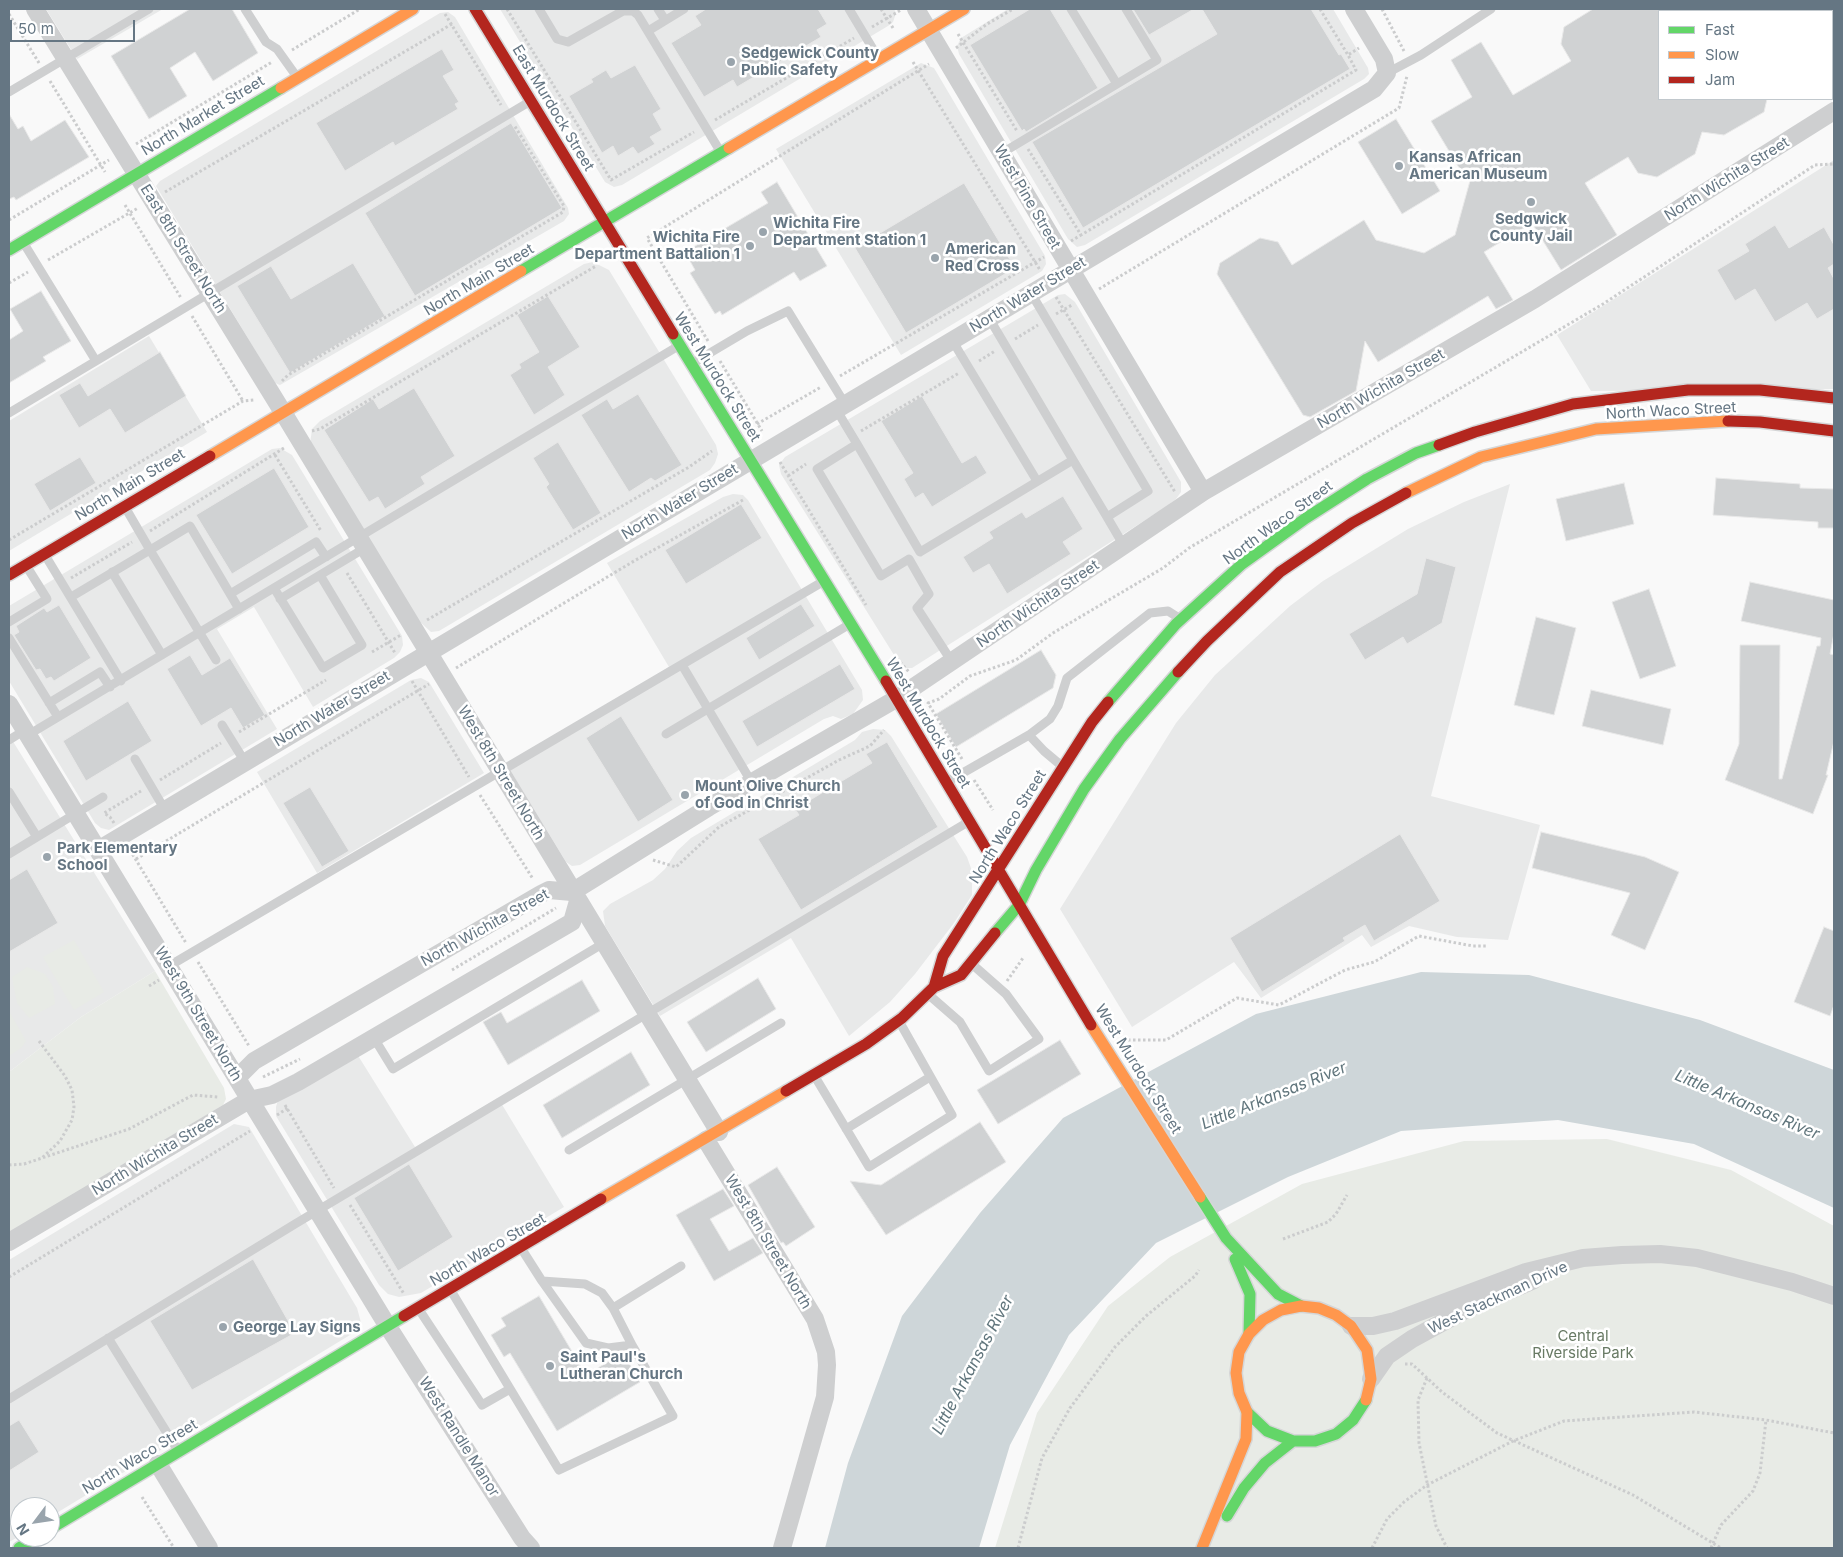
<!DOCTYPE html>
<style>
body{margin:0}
#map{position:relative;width:1843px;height:1557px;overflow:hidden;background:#f9f9f9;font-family:Inter,sans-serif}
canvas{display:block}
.frame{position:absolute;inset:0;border:10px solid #657683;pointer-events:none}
.legend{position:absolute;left:1658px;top:10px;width:175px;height:90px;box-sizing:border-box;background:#fff;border:1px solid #c1c8cd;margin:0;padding:6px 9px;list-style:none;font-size:15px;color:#657683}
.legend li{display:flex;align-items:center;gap:10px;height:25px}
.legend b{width:25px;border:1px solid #c1c8cd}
.north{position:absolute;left:10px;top:1497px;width:50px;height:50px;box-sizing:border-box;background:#fff;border:1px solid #c1c8cd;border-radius:50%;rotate:239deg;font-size:14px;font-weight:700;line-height:20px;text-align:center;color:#657683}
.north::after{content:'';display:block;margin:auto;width:18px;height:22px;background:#99a4ac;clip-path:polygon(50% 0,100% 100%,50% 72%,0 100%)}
.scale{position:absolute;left:10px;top:20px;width:125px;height:22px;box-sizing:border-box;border:2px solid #657683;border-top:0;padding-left:6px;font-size:15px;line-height:18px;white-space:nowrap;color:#657683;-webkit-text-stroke:4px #fff;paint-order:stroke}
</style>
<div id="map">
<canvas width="1843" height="1557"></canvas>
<div class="frame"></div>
<ul class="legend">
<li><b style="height:6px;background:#63d668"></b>Fast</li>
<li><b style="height:6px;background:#ff974d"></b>Slow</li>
<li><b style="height:6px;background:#b3261e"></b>Jam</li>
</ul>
<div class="north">N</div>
<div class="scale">50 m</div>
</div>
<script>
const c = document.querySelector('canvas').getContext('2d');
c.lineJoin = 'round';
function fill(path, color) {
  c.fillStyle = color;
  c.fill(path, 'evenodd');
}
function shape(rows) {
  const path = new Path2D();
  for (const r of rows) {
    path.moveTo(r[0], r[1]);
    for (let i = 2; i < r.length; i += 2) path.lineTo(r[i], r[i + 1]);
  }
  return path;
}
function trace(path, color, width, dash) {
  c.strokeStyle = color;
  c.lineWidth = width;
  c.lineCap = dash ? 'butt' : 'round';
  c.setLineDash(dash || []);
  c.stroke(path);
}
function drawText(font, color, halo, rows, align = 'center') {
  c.font = font + ' Inter,sans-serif';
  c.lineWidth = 5;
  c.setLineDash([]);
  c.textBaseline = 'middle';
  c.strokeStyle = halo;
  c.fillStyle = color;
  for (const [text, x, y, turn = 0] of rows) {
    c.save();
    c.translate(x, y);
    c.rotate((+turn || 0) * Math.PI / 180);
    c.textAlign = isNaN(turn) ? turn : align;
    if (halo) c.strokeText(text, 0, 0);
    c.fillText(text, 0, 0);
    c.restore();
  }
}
fill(shape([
 [46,9,163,9,77,59],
 [500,9,894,9,896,13,893,22,888,26,622,185,614,187,605,182],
 [1008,9,1333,9,1368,68,1369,74,1364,79,1085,245,1077,247,1068,239,959,54,957,46,961,38],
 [448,12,455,17,568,208,569,214,564,221,280,385,275,383,156,186,160,181,440,13],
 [921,63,934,68,1045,256,1046,264,1042,271,901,355,776,149],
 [1834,160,1834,389,1591,391,1557,335],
 [593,262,609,270,716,445,718,454,715,463,710,470,439,631,431,632,418,620,310,444,312,429,320,421,584,264],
 [1065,294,1075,302,1181,482,1181,492,1176,499,1166,507,912,668,905,668,899,663,781,474,779,465,785,457,1058,295],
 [149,336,207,432,9,551,9,421],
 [280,448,292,455,402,636,403,645,400,652,394,658,313,707,254,607,217,629,277,729,109,830,101,828,95,823,9,681,9,606,272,449],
 [1510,484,1431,796,1540,825,1508,940,1457,937,1409,926,1371,947,1362,935,1261,998,1234,962,1132,1027,1060,909,1176,723,1215,675,1290,606,1323,581,1408,529,1464,502],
 [733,494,743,495,748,500,862,690,863,700,853,714,841,719,833,716,824,719,580,865,572,866,566,862,507,765,669,667,607,563,723,497],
 [421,678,429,682,484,773,317,873,257,772,411,680],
 [873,729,885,730,891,736,967,857,972,871,972,895,954,923,915,974,890,1002,849,1036,791,938,660,1016,605,926,603,911,610,904,653,880,665,869,677,851,691,838,855,740,862,732],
 [9,735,155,971,81,1017,9,1072],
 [357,1054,415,1147,498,1098,564,1207,421,1293,399,1297,388,1294,379,1285,276,1116,276,1107,278,1100],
 [234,1124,249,1127,357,1308,362,1326,355,1332,50,1517,50,1507,20,1507,20,1536,9,1542,9,1260]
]), '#e8e9e9');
fill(shape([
 [74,940,104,992,74,1010,43,957],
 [27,967,45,974,53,987,55,1004,29,1018,17,1003,12,977],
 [155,971,224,1088,226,1099,223,1105,9,1233,9,1072,81,1017],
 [9,1011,26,1041,22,1047,9,1056],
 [1607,1139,1731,1170,1834,1226,1834,1548,995,1548,1037,1413,1108,1306,1170,1257,1302,1184,1464,1141]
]), '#e8ebe6');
fill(shape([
 [1421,972,1529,975,1700,1020,1834,1070,1834,1208,1694,1144,1558,1120,1401,1131,1288,1177,1156,1243,1069,1335,1010,1445,979,1548,825,1548,848,1463,902,1316,980,1213,1063,1118,1256,1014]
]), '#ced6d9');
const building = shape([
 [190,9,232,9,258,53,213,81,195,52,170,68,187,96,149,119,111,56,190,9],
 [706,9,818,9,827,24,817,30,821,37,737,87,733,80,704,97,671,43,701,25,695,16,706,9],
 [1030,9,1050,9,1098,88,1026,132,1024,129,1022,131,970,45,1030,9],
 [1133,9,1194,9,1149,35,1133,9],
 [1202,9,1311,9,1339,55,1341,54,1350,69,1083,228,1032,142,1217,34,1202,9],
 [1593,9,1659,9,1659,99,1767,99,1764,112,1724,135,1702,132,1695,154,1657,177,1638,173,1628,157,1585,183,1617,235,1561,270,1532,223,1484,252,1513,300,1496,309,1488,296,1378,362,1365,341,1356,391,1310,417,1303,415,1217,274,1220,263,1260,238,1278,242,1292,265,1364,220,1376,240,1424,253,1455,235,1473,170,1464,176,1431,121,1472,97,1451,60,1481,42,1513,95,1571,61,1561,44,1564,27,1593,9],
 [442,49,454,70,443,76,459,102,455,104,458,109,395,146,393,142,345,171,316,123,442,49],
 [635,65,661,109,653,114,662,130,650,137,655,144,638,154,633,147,618,156,613,146,602,153,569,96,593,82,591,79,606,70,611,78,635,65],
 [9,114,18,129,23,126,31,141,65,120,89,157,16,200,14,197,9,199,9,114],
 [1396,119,1440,191,1402,214,1358,142,1396,119],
 [511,123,562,208,415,296,365,213,511,123],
 [777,182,827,266,800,281,794,272,722,315,720,311,715,314,690,273,695,270,685,252,768,203,761,192,777,182],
 [964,183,1015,268,906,333,855,248,964,183],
 [1775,225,1789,248,1824,227,1834,245,1834,264,1828,268,1834,279,1834,309,1817,319,1807,303,1775,322,1755,289,1735,301,1717,270,1749,251,1745,244,1775,225],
 [353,263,385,316,290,373,237,286,271,266,291,299,353,263],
 [41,291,71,341,43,357,46,361,9,383,9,340,23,331,10,309,41,291],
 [548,296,580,347,548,367,565,395,534,415,510,375,521,368,519,364,539,352,517,315,548,296],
 [160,352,186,396,125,433,110,409,79,428,59,395,80,383,88,396,160,352],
 [414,388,455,456,421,477,425,484,385,509,378,497,369,502,324,430,373,399,379,409,414,388],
 [638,394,682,465,655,481,651,478,629,492,581,415,607,399,613,409,638,394],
 [922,396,962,463,976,455,987,473,932,507,923,493,915,498,904,479,913,473,881,421,922,396],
 [558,442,601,513,573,530,546,487,549,484,533,458,558,442],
 [80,457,96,483,50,511,34,484,80,457],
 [274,468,309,527,232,574,196,515,274,468],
 [1716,478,1800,484,1800,488,1834,489,1834,528,1818,528,1818,522,1713,515,1716,478],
 [1624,483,1634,524,1566,541,1556,499,1624,483],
 [1063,496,1083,529,1063,542,1071,554,1007,594,989,564,973,573,963,557,993,538,989,532,1022,512,1026,518,1063,496],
 [741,504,762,538,686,584,665,550,741,504],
 [1426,558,1456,567,1442,623,1407,644,1403,637,1365,660,1349,634,1417,594,1426,558],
 [1750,582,1834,600,1834,633,1830,654,1834,655,1834,741,1826,775,1828,775,1813,814,1725,780,1739,744,1740,645,1780,645,1779,779,1782,779,1817,646,1820,646,1821,638,1741,621,1750,582],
 [1649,589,1676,666,1640,679,1612,602,1649,589],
 [801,604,815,626,759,660,746,638,801,604],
 [59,605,91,658,54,681,51,677,46,679,40,669,36,670,14,635,19,632,16,626,44,608,47,612,59,605],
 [1536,617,1576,628,1554,715,1514,705,1536,617],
 [1041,650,1056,675,1053,688,956,747,936,714,1041,650],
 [190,655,202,675,230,658,265,715,243,728,231,708,201,726,167,669,190,655],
 [840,664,855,689,757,747,742,721,840,664],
 [1591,690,1671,709,1663,745,1582,726,1591,690],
 [128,701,152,741,86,781,63,741,128,701],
 [621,716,673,800,638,822,586,738,621,716],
 [887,742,938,827,801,910,758,839,799,815,795,809,872,763,866,754,887,742],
 [310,787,349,851,322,867,283,803,310,787],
 [1541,832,1645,857,1679,872,1645,950,1611,935,1630,893,1532,868,1541,832],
 [1400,834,1440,901,1374,941,1365,925,1343,938,1345,941,1262,992,1230,938,1400,834],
 [27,869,58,923,9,952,9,880,27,869],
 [1824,927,1834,931,1834,1005,1830,1016,1794,1002,1824,927],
 [758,978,776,1009,706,1052,687,1022,758,978],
 [582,980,600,1011,508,1065,483,1022,501,1012,507,1023,582,980],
 [1060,1040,1081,1074,998,1124,977,1090,1060,1040],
 [631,1052,650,1085,562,1138,543,1105,631,1052],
 [980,1122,1006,1162,886,1235,850,1181,881,1185,980,1122],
 [409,1164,453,1237,398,1271,354,1198,409,1164],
 [777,1167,815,1227,786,1246,783,1242,781,1243,748,1185,777,1167],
 [723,1189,734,1206,710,1219,729,1251,753,1238,763,1253,714,1281,676,1215,723,1189],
 [253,1259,295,1333,192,1390,150,1321,253,1259],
 [539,1296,586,1375,623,1353,640,1382,557,1431,510,1353,504,1357,491,1335,506,1326,501,1318,539,1296],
 [19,1420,39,1452,9,1471,9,1426,19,1420]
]);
fill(building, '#d0d2d3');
trace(building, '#e8e8e8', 1);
const fast = shape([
 [9,250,281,88],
 [521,271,729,148],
 [673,334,886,681],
 [1108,702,1176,624,1242,564,1306,518,1367,479,1416,453,1439,445],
 [995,933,1019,905,1036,870,1084,789,1120,739,1178,672],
 [1200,1197,1226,1238,1278,1294,1301,1306],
 [1235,1259,1250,1294,1249,1334],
 [1247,1412,1267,1431,1293,1441,1315,1441,1336,1434,1353,1420,1366,1400],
 [1227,1516,1244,1488,1265,1463,1293,1441],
 [50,1529,404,1316],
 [19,1548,37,1537]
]);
const slow = shape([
 [1832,80,1834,84],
 [281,88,413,9],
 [729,148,964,9],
 [210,456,521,271],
 [1406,493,1481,457,1596,429,1728,421],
 [1091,1025,1200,1197],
 [601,1199,786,1091],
 [1202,1548,1246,1439,1247,1412,1239,1393,1236,1373,1239,1352,1249,1334,1263,1320,1281,1310,1301,1306,1319,1308,1336,1315,1351,1326,1367,1350,1371,1379,1366,1400]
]);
const jam = shape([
 [475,9,673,334],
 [1789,9,1790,11],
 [1728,421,1760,422,1834,431],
 [1439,445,1475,432,1573,404,1688,390,1760,390,1834,398],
 [9,575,210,456],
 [1178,672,1207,641,1280,572,1352,523,1406,493],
 [886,681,1091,1025],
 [934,987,943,956,1092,722,1108,702],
 [786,1091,866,1044,902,1018,934,987,961,975,995,933],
 [404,1316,601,1199]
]);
trace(fast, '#d5d6d7', 14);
trace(slow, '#d5d6d7', 14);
trace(jam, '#d5d6d7', 14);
trace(shape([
 [507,9,611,180,694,132],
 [881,9,893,28],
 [1320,9,1348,55,1359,48],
 [1382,9,1404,51],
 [9,14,39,63],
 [445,14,501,105],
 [872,27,901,10],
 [958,34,1017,131],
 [956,48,987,24,1013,9],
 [292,50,360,9],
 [913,62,1040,270],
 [50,81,105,172],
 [715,120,854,38],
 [136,144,272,62],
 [1028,149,1081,235,1356,70,1348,55],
 [165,192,452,24],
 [125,205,181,298],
 [9,220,109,160],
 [1071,241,1081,235],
 [48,260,138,208],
 [9,283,28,272],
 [1099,289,1399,108,1407,76],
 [1056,297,1175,492],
 [1056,314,1072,305],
 [192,316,243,401],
 [1015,339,1038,325],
 [708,341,647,238,929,64],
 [720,361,762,431],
 [979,361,995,351],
 [840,376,1044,257],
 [282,381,288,375,563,212,564,206,514,125],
 [757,424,821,387],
 [312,431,320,429,596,266],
 [861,431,959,373],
 [275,455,321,531],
 [780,462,866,605],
 [788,476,806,464],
 [150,531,284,448],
 [9,540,243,401,254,400],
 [347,573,395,653],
 [71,578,132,542],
 [427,620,689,467,712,451],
 [372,652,401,635],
 [900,662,909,672],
 [456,668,634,561,743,500],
 [412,681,469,777],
 [239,732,326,680],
 [962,759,928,703,939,699,970,676,1016,660,1053,633,1163,568,1189,548,1603,304,1815,165,1834,164],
 [160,780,221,743],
 [974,780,993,810],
 [480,795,533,879],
 [114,823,110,817,104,813,141,791],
 [130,850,186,943],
 [136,859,429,684],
 [653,860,676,867,719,827,839,760,870,746,884,730],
 [198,962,249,1046],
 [452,970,556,908],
 [1007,981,1023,958],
 [149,986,159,980],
 [1128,1040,1166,1040,1237,998,1279,1005,1345,970,1374,962,1419,936,1473,946,1488,946],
 [39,1041,65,1076,72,1090,74,1107,72,1120,60,1141,42,1158],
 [263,1077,300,1059],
 [285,1105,334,1188],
 [277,1115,288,1108],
 [9,1165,24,1164,129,1129,193,1095,218,1097],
 [350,1205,404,1294],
 [1283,1239,1328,1222,1336,1214,1347,1195],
 [9,1277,250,1131],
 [1405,1364,1412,1364,1442,1392,1497,1433,1633,1495,1721,1548],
 [1427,1378,1418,1400,1419,1443,1436,1526,1447,1548],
 [142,1497,174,1548],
 [1018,1548,1042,1458,1070,1408,1115,1347,1146,1316,1195,1276,1199,1270],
 [1372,1548,1387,1519,1404,1502,1427,1485,1513,1441,1564,1421,1694,1412,1766,1420,1834,1433],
 [1711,1548,1721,1525,1753,1491,1760,1473,1766,1420]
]), '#cbcccd', 3, [2.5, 2.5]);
trace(shape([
 [245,9,266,42,277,49,297,77],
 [539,9,557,39,568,42,623,11,633,11,638,15,720,151],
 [658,9,665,20],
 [849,9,879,59],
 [1071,9,1117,84],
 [648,31,684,9],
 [1387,73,1421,55,1491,9],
 [9,92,149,9],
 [1002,153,1157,60,1126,9],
 [23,242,96,361],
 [989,318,1073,460],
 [952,340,1037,481],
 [693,363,747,331,788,311,845,404],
 [836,409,857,444],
 [9,413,529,102],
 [125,507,150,550,190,526,239,609],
 [1107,517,1124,546],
 [45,555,121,681],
 [112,572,162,655],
 [274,588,323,668,362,645,320,575,365,548],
 [230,594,316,542,326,557],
 [71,597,150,550,216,660],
 [280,599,320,575],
 [9,622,47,599,27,567],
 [9,638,58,717],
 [952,662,917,608,929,594,909,559,881,576,817,469,857,444,920,552,1073,460,1107,517,1148,491,1031,293],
 [682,665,752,783],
 [49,703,100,672,110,687],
 [222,725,245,762],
 [666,734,850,624],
 [28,735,680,345],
 [9,740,25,730],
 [135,759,165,810],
 [1063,767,1044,751,1029,735,1050,719,1058,706,1067,678,1150,613,1168,611,1179,618],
 [947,782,1029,735],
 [9,792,37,837],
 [9,854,103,797],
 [169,966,824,581],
 [929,995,960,1022,989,1071,1039,1039,1006,994,973,965],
 [374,1038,393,1069,604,943],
 [814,1075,869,1167,952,1115,899,1021],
 [846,1129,930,1077],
 [569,1150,781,1023],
 [521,1248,542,1281,586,1343,608,1348,632,1345,613,1308,602,1293,585,1284,542,1281],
 [450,1289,559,1470,673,1416,632,1345],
 [418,1308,482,1405,510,1389],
 [613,1308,681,1266],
 [108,1338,177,1449],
 [9,1399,295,1224,968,822]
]), '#cecfd0', 9);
trace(shape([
 [35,9,284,414,719,1132],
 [916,9,1203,492],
 [9,704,387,1325,522,1538,531,1548],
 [98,850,1374,89,1387,73,1384,59,1354,9],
 [237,1078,254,1061,541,894,549,890,572,892,709,807,896,699,1203,492,1535,299,1834,111],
 [706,1140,815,1319,826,1352,827,1365,825,1397,782,1548],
 [9,1242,249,1100,272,1095,298,1082,572,922,578,901],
 [1351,1326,1373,1326,1395,1321,1526,1272,1583,1258,1622,1255,1660,1254,1697,1258,1792,1282,1834,1296],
 [1371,1379,1387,1356,1412,1339,1465,1310,1534,1280],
 [158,1464,209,1548]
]), '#cecfd0', 18);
trace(fast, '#63d668', 11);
trace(slow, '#ff974d', 11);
trace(jam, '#b3261e', 11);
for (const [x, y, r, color] of [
 [731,62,5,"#99a4ac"],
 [1399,166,5,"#99a4ac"],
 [1531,202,5,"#99a4ac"],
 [763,232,5,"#99a4ac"],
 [750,246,5,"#99a4ac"],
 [935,258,5,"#99a4ac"],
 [685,795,5,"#99a4ac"],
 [47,857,5,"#99a4ac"],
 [223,1327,5,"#99a4ac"],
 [550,1366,5,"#99a4ac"]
]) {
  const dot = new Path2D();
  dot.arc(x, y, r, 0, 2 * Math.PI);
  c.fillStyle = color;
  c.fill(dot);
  trace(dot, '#fff', 2);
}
drawText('bold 15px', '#657683', '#fff', [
 ["Sedgewick County",741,53],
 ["Public Safety",741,70],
 ["Kansas African",1409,157],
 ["American Museum",1409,174],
 ["Sedgwick",1531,219,"center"],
 ["County Jail",1531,236,"center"],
 ["Wichita Fire",773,223],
 ["Department Station 1",773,240],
 ["Wichita Fire",740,237,"right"],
 ["Department Battalion 1",740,254,"right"],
 ["American",945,249],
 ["Red Cross",945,266],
 ["Mount Olive Church",695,786],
 ["of God in Christ",695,803],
 ["Park Elementary",57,848],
 ["School",57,865],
 ["George Lay Signs",233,1327],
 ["Saint Paul's",560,1357],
 ["Lutheran Church",560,1374]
], 'left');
drawText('15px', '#657683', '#fff', [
 ["East Murdock Street",553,108,59],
 ["North Market Street",203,116,-31],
 ["North Wichita Street",1727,179,-32],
 ["West Pine Street",1027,197,60],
 ["East 8th Street North",183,249,58],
 ["North Main Street",479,280,-31],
 ["North Water Street",1028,295,-31],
 ["West Murdock Street",717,377,58],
 ["North Wichita Street",1381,389,-30],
 ["North Waco Street",1671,411,-3],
 ["North Main Street",130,485,-31],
 ["North Water Street",680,502,-31],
 ["North Waco Street",1278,523,-36],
 ["North Wichita Street",1038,604,-34],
 ["North Water Street",332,709,-31],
 ["West Murdock Street",928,723,59],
 ["West 8th Street North",501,773,59],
 ["North Waco Street",1008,827,-58],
 ["North Wichita Street",485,928,-29],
 ["West 9th Street North",198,1014,59],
 ["West Murdock Street",1138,1069,58],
 ["North Wichita Street",155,1155,-31],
 ["West 8th Street North",768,1242,59],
 ["North Waco Street",488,1250,-30],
 ["West Stackman Drive",1498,1298,-25],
 ["West Randle Manor",459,1437,58],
 ["North Waco Street",140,1457,-31]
]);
drawText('15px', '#687a64', '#fff', [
 ["Central",1583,1336],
 ["Riverside Park",1583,1353]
]);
drawText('italic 16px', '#60757c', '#fff', [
 ["Little Arkansas River",1274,1096,-22],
 ["Little Arkansas River",1747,1105,23],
 ["Little Arkansas River",973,1365,-62]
]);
</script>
